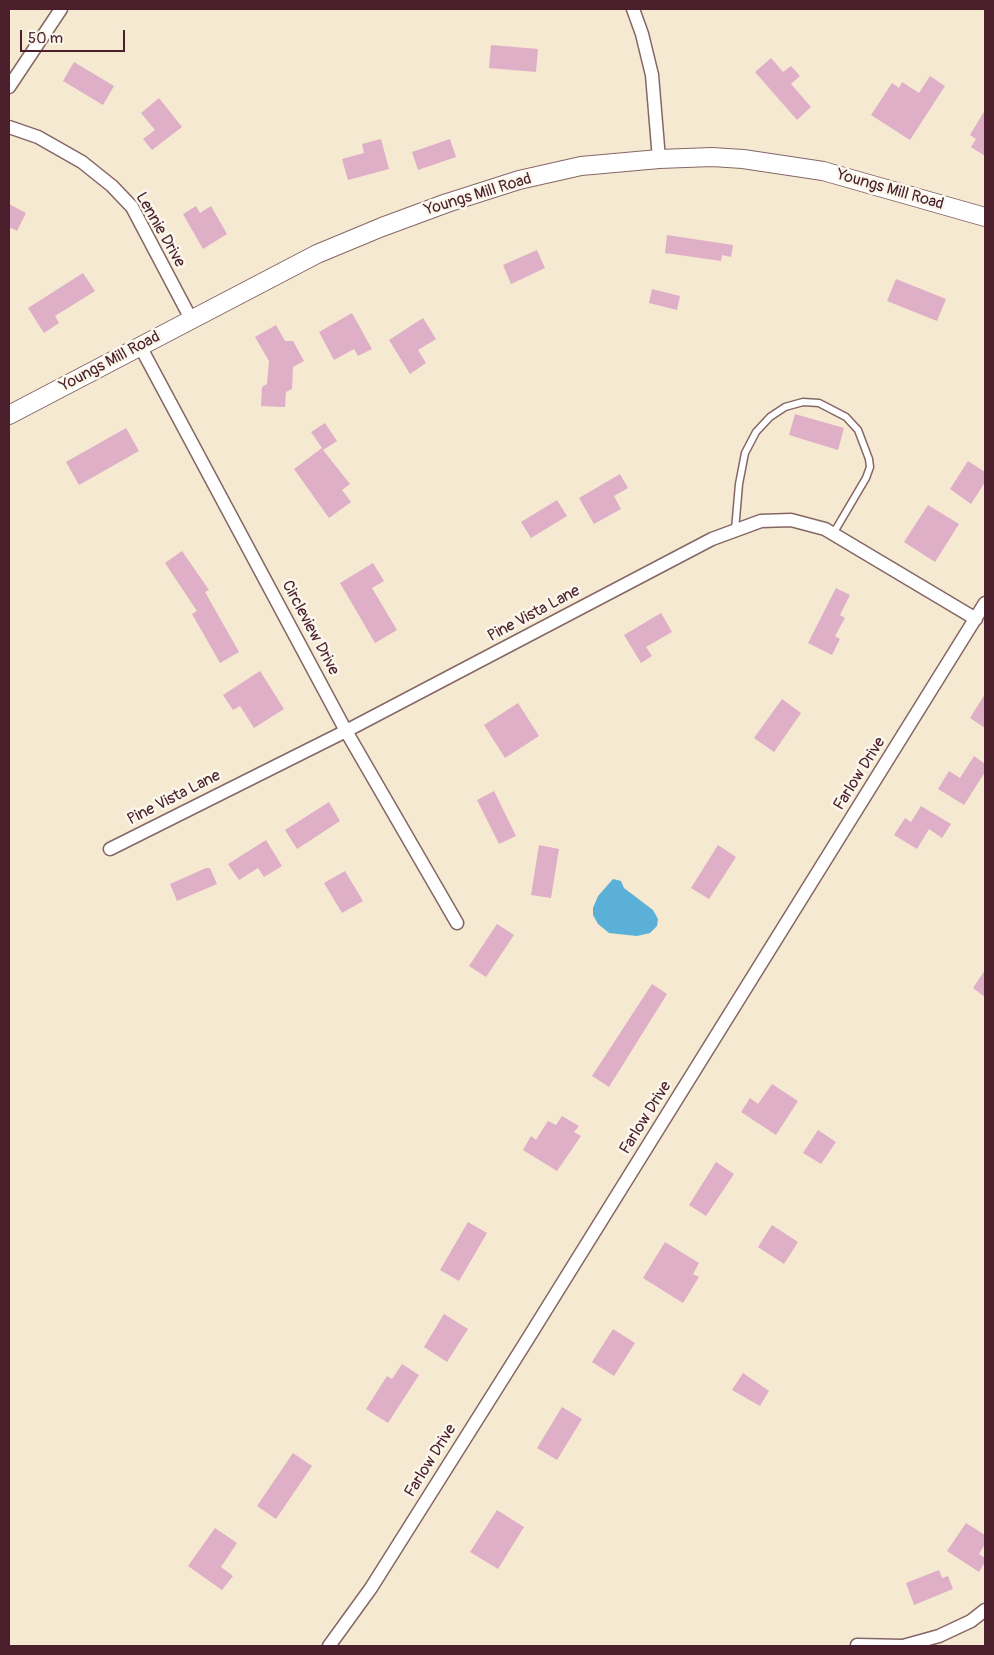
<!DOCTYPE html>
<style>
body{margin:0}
#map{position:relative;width:994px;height:1655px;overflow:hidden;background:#f5e9d2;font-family:Pangolin,sans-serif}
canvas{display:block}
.frame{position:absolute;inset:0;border:10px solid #4a1f2b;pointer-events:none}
.scale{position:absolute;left:20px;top:30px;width:105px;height:22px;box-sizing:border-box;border:2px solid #4a1f2b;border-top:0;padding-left:6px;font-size:15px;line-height:18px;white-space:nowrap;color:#4a1f2b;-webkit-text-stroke:4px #fbf7ec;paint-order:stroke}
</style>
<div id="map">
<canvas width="994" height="1655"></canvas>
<div class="frame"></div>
<div class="scale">50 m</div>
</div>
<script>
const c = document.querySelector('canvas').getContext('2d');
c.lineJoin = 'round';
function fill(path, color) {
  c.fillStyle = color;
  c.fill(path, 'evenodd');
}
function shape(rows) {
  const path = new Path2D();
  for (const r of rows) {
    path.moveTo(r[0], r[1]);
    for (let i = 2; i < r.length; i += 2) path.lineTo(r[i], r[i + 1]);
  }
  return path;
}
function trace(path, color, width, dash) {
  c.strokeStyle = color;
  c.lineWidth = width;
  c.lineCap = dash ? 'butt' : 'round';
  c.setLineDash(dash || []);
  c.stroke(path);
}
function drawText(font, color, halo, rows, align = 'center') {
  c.font = font + ' Pangolin,sans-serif';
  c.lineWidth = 5;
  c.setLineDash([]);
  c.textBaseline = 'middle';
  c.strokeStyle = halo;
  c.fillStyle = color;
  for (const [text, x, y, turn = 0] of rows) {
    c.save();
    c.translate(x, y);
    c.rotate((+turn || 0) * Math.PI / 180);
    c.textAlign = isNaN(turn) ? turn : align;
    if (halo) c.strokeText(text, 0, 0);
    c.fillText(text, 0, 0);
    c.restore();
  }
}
fill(shape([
 [613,879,621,881,624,888,653,910,658,919,657,926,650,933,637,936,609,933,598,924,593,915,593,908,598,896]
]), '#5ab0d6');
fill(shape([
 [491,45,538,49,536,72,489,68],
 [771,58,783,72,791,66,800,76,791,84,811,107,797,120,755,72],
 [74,62,114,86,103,105,63,81],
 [930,76,945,86,910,140,871,115,892,83,899,88,902,82,919,93],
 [159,98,182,127,152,150,143,139,155,130,141,113],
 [985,110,985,156,971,147,976,139,970,135],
 [381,139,389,169,348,180,342,159,364,153,362,144],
 [450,139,456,157,418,170,412,152],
 [9,204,26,213,17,231,9,227],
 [196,206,200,213,211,206,227,234,203,249,183,214],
 [667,235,733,245,731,257,722,255,721,261,665,253],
 [537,250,545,268,511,284,503,265],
 [83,273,95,291,55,316,59,323,44,333,28,308],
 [896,279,946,299,937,321,887,301],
 [652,289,680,296,677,310,649,303],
 [352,313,372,349,358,356,354,349,334,360,319,332],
 [423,318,436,339,418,350,426,363,410,374,389,340],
 [276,325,285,341,293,341,304,361,293,367,292,389,286,392,285,407,261,406,262,387,267,384,269,361,255,337],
 [795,414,844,428,838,450,789,435],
 [325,423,337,441,323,450,350,484,342,490,351,502,329,518,294,469,322,448,311,432],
 [126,428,139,451,79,485,66,462],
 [968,461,985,472,985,482,971,504,950,489],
 [620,474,628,488,614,496,621,509,594,524,579,498],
 [557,500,567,516,531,538,521,522],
 [928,505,959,524,935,562,904,542],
 [182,551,209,590,205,592,239,652,220,663,192,614,197,611,165,563],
 [373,563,384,581,372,588,397,630,375,643,340,583],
 [836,588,850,595,840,615,845,618,835,636,840,639,832,655,808,643],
 [661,613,672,632,646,647,652,656,641,663,624,635],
 [260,671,284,709,254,728,240,706,233,710,223,695],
 [985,694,985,728,970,718],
 [782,699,801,713,774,752,754,738],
 [518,703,539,736,505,758,484,725],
 [974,756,985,764,985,772,964,805,938,789,949,771,960,778],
 [494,791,516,836,499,844,477,800],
 [329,802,340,821,297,849,285,830],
 [921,806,951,824,942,838,929,829,917,849,894,835,905,818,911,822],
 [266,840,282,866,264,877,258,868,239,880,228,864],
 [539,845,559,849,551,898,531,895],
 [718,845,736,857,709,899,691,888],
 [206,868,210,868,217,884,177,901,170,884],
 [345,871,363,901,342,913,324,883],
 [497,924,514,935,486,977,469,966],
 [985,970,985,997,973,988],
 [652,984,667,994,609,1087,592,1076],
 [772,1084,798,1101,776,1135,741,1112,750,1098,758,1104],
 [562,1116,579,1126,574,1132,581,1136,557,1171,523,1150,531,1136,536,1140,548,1121,556,1125],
 [818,1130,836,1142,821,1164,803,1153],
 [716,1162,734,1174,706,1216,689,1205],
 [468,1222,487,1233,459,1281,440,1270],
 [772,1225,798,1242,784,1264,758,1247],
 [665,1242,699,1263,693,1274,699,1277,683,1303,643,1278],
 [444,1314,468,1329,447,1362,424,1347],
 [613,1329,635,1343,614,1376,592,1362],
 [402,1364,419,1375,388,1423,366,1409,387,1376,392,1379],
 [743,1373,769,1391,760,1406,732,1390],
 [562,1407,582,1419,557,1460,537,1448],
 [293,1453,312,1466,276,1519,257,1506],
 [497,1510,524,1527,498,1569,470,1552],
 [966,1523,985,1535,985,1544,979,1554,985,1558,985,1562,979,1572,947,1551],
 [215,1528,237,1543,221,1567,233,1576,222,1590,188,1566],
 [939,1570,942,1578,948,1576,953,1589,914,1605,906,1583]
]), '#deafc6');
const lane = shape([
 [735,530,739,484,745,453,756,432,770,417,785,407,803,402,819,403,846,417,858,430,869,459,870,467,866,478,833,534]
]);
const street = shape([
 [633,9,642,34,652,75,659,159],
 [9,87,61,9],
 [9,127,38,137,82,162,112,186,132,207,191,319],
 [140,346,346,731,457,923],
 [110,849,346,731,712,539,761,521,791,520,825,529,976,619],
 [857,1645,903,1646,939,1636,971,1621,985,1610],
 [329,1646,371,1588,524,1345,985,603]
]);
const secondary = shape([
 [9,415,317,254,382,227,447,203,519,180,581,166,659,159,712,157,743,159,823,171,985,217]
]);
trace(lane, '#866665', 9);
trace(street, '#866665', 15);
trace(secondary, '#866665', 20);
trace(lane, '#fff', 6);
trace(street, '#fff', 12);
trace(secondary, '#fff', 18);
drawText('16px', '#4a1f2b', '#fbf7ec', [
 ["Youngs Mill Road",890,190,16],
 ["Youngs Mill Road",478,195,-17],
 ["Lennie Drive",160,230,60],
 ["Youngs Mill Road",110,362,-28],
 ["Pine Vista Lane",534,614,-28],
 ["Circleview Drive",310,628,62],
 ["Farlow Drive",860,774,-58],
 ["Pine Vista Lane",174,798,-27],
 ["Farlow Drive",646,1118,-58],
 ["Farlow Drive",431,1461,-58]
]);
</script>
